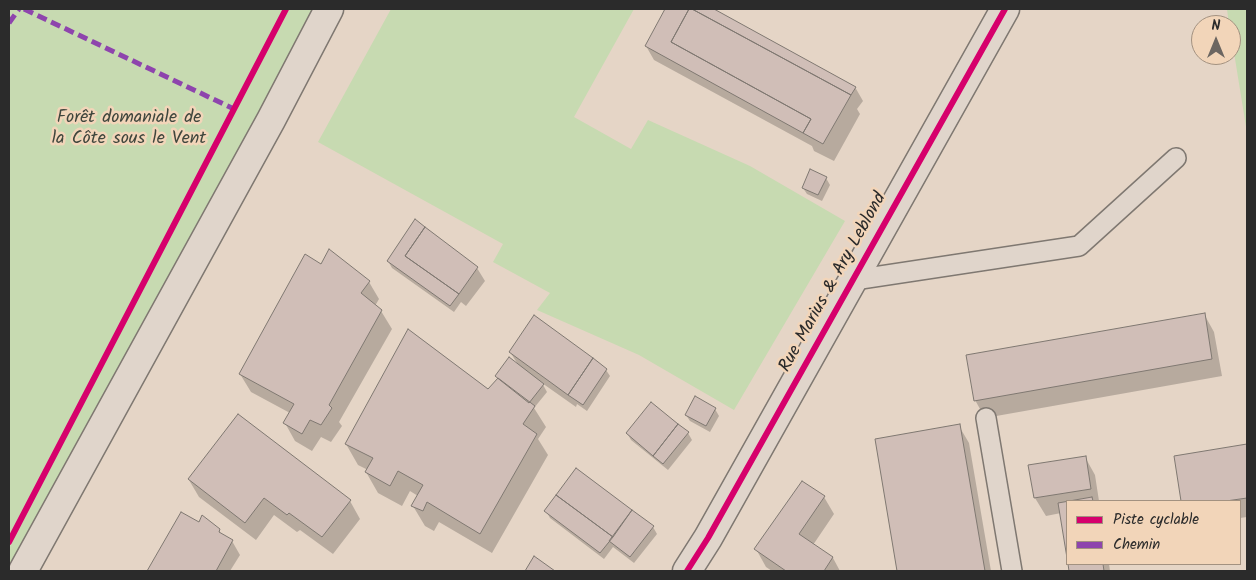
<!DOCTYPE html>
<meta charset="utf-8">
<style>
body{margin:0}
#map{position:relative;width:1256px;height:580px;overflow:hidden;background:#e5d5c6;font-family:Kalam,sans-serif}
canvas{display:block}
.frame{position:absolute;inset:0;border:10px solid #2b2b2b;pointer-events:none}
.legend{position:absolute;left:1066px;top:500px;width:175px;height:65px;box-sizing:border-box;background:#f2d5b9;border:1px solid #a29180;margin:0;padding:6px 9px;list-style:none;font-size:15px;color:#2b2b2b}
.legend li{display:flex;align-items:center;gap:10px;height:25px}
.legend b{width:25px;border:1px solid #a29180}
.north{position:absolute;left:1191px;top:15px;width:50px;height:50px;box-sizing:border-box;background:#f2d5b9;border:1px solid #a29180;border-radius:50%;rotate:0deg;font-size:14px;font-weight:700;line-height:20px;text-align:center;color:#2b2b2b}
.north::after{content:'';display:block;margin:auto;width:18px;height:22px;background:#6c6661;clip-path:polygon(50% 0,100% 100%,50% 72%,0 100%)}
</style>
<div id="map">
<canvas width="1256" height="580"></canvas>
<div class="frame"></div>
<ul class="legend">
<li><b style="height:6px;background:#d6006c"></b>Piste cyclable</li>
<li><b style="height:6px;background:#8e44ad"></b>Chemin</li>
</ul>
<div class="north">N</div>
</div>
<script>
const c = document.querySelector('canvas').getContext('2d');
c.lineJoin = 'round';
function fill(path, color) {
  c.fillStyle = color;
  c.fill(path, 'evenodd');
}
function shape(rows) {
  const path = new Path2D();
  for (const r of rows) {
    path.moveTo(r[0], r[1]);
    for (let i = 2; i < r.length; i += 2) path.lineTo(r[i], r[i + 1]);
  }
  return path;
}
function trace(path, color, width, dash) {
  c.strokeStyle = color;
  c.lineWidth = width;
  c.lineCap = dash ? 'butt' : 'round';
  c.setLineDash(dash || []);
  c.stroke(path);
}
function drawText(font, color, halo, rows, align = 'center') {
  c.font = font + ' Kalam,sans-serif';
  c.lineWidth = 5;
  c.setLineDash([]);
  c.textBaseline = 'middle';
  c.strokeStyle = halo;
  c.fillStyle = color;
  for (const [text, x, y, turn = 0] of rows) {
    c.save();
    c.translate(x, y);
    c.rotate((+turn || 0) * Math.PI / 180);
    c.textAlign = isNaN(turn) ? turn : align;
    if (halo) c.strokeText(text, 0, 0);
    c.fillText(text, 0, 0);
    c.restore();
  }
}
fill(shape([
 [9,9,329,9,23,571,9,571],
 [391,9,634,9,574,117,631,149,648,120,750,166,845,221,734,410,639,355,537,310,550,293,493,262,503,244,318,142],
 [1227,9,1247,9,1247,133,1231,34,1231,25,1229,25]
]), '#c7dab1');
fill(shape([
 [667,9,711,9,855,87,863,101,857,109,860,114,834,161,814,151,812,146,654,60,646,46],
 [826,178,830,185,822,201,807,194,803,188],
 [388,261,477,268,485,281,466,306,461,302,454,312,392,268],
 [322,266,369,282,379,299,375,306,381,311,392,329,339,422,342,426,331,442,321,437,312,451,295,441,285,423,290,413,251,392,240,374],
 [1204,314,1214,332,1222,376,985,418,975,400],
 [510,352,606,370,610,376,587,411,577,404,576,407,542,383,547,392,534,408,546,427,538,439,548,455,492,553,439,522,434,531,425,526,413,506,418,496,410,491,402,506,378,493,366,472,368,470,358,465,346,444,488,391,498,380,496,376,519,366],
 [715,409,719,416,710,432,690,421,686,415],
 [959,426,969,443,991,571,899,571,876,440],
 [627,433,688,433,692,440,668,470,631,440],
 [1247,445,1247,517,1240,518,1240,501,1182,501,1175,457],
 [1085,457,1095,475,1099,501,1067,501,1067,550,1061,513,1046,516,1035,498,1030,466],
 [189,480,350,501,360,519,333,554,300,530,297,532,274,515,256,540,199,497],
 [824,497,834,514,813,545,833,558,840,571,772,571,766,567,756,549],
 [546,511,653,527,657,534,634,563,613,547,604,559,550,518],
 [181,514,199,523,219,530,222,536,232,541,240,555,230,571,148,571],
 [1070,564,1109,564,1110,571,1071,571]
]), '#0003');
const building = shape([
 [665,9,689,9,671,42,811,119,803,133,645,46,665,9],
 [689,9,692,9,851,95,823,144,803,133,811,119,671,42,689,9],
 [692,9,714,9,856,87,851,95,692,9],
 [810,169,827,177,818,195,802,188,810,169],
 [415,219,425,227,405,256,459,294,450,306,387,261,415,219],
 [425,227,478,267,459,294,405,256,425,227],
 [329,249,370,281,361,293,382,310,329,405,332,408,321,425,310,420,302,434,283,423,294,404,239,374,305,254,321,264,329,249],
 [1205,313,1212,359,974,401,966,355,1205,313],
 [534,315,593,358,568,395,509,352,534,315],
 [408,329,488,389,498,378,535,406,523,424,537,434,480,534,427,502,423,511,411,506,423,485,398,471,390,486,365,472,373,458,345,444,408,329],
 [509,357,544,384,529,403,495,376,509,357],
 [593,358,607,369,583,405,568,395,593,358],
 [695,396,716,408,706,426,685,415,695,396],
 [651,402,678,424,653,456,626,433,651,402],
 [238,414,351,500,322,537,289,513,287,515,264,498,245,523,188,479,238,414],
 [678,424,689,432,663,464,653,456,678,424],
 [960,424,985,571,897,571,875,439,960,424],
 [1247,444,1247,498,1226,501,1181,501,1174,456,1247,444],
 [1086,456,1091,489,1034,498,1028,465,1086,456],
 [576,468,632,510,613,537,556,495,576,468],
 [802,481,825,496,799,534,833,557,824,571,786,571,754,549,802,481],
 [556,495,613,537,600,553,544,511,556,495],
 [1092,497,1093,501,1067,501,1067,558,1058,503,1092,497],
 [632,510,654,526,630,557,609,541,632,510],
 [181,512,199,522,202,515,220,529,219,532,233,540,216,571,147,571,181,512],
 [534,556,555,571,525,571,534,556],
 [1068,564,1103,564,1104,571,1069,571,1068,564]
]);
fill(building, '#d0beb7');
trace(building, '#7f7871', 1);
const lane = shape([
 [854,280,1079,246,1176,158],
 [986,418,1012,571]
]);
const secondary = shape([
 [23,571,271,120,329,9],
 [687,571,708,538,1005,9]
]);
trace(lane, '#7f7871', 22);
trace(secondary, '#7f7871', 31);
trace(lane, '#e0d5cb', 19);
trace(secondary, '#e0d5cb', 28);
trace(shape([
 [24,9,234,109],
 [9,23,19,9]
]), '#8e44ad', 5, [10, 5]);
trace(shape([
 [9,542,286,9],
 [687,571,708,538,1005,9]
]), '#d6006c', 6);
drawText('18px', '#3f463d', '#f2d5b9', [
 ["Forêt domaniale de",129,119],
 ["la Côte sous le Vent",129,140]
]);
drawText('18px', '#2b2b2b', '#f2d5b9', [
 ["Rue Marius & Ary Leblond",834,283,-61]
]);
</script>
